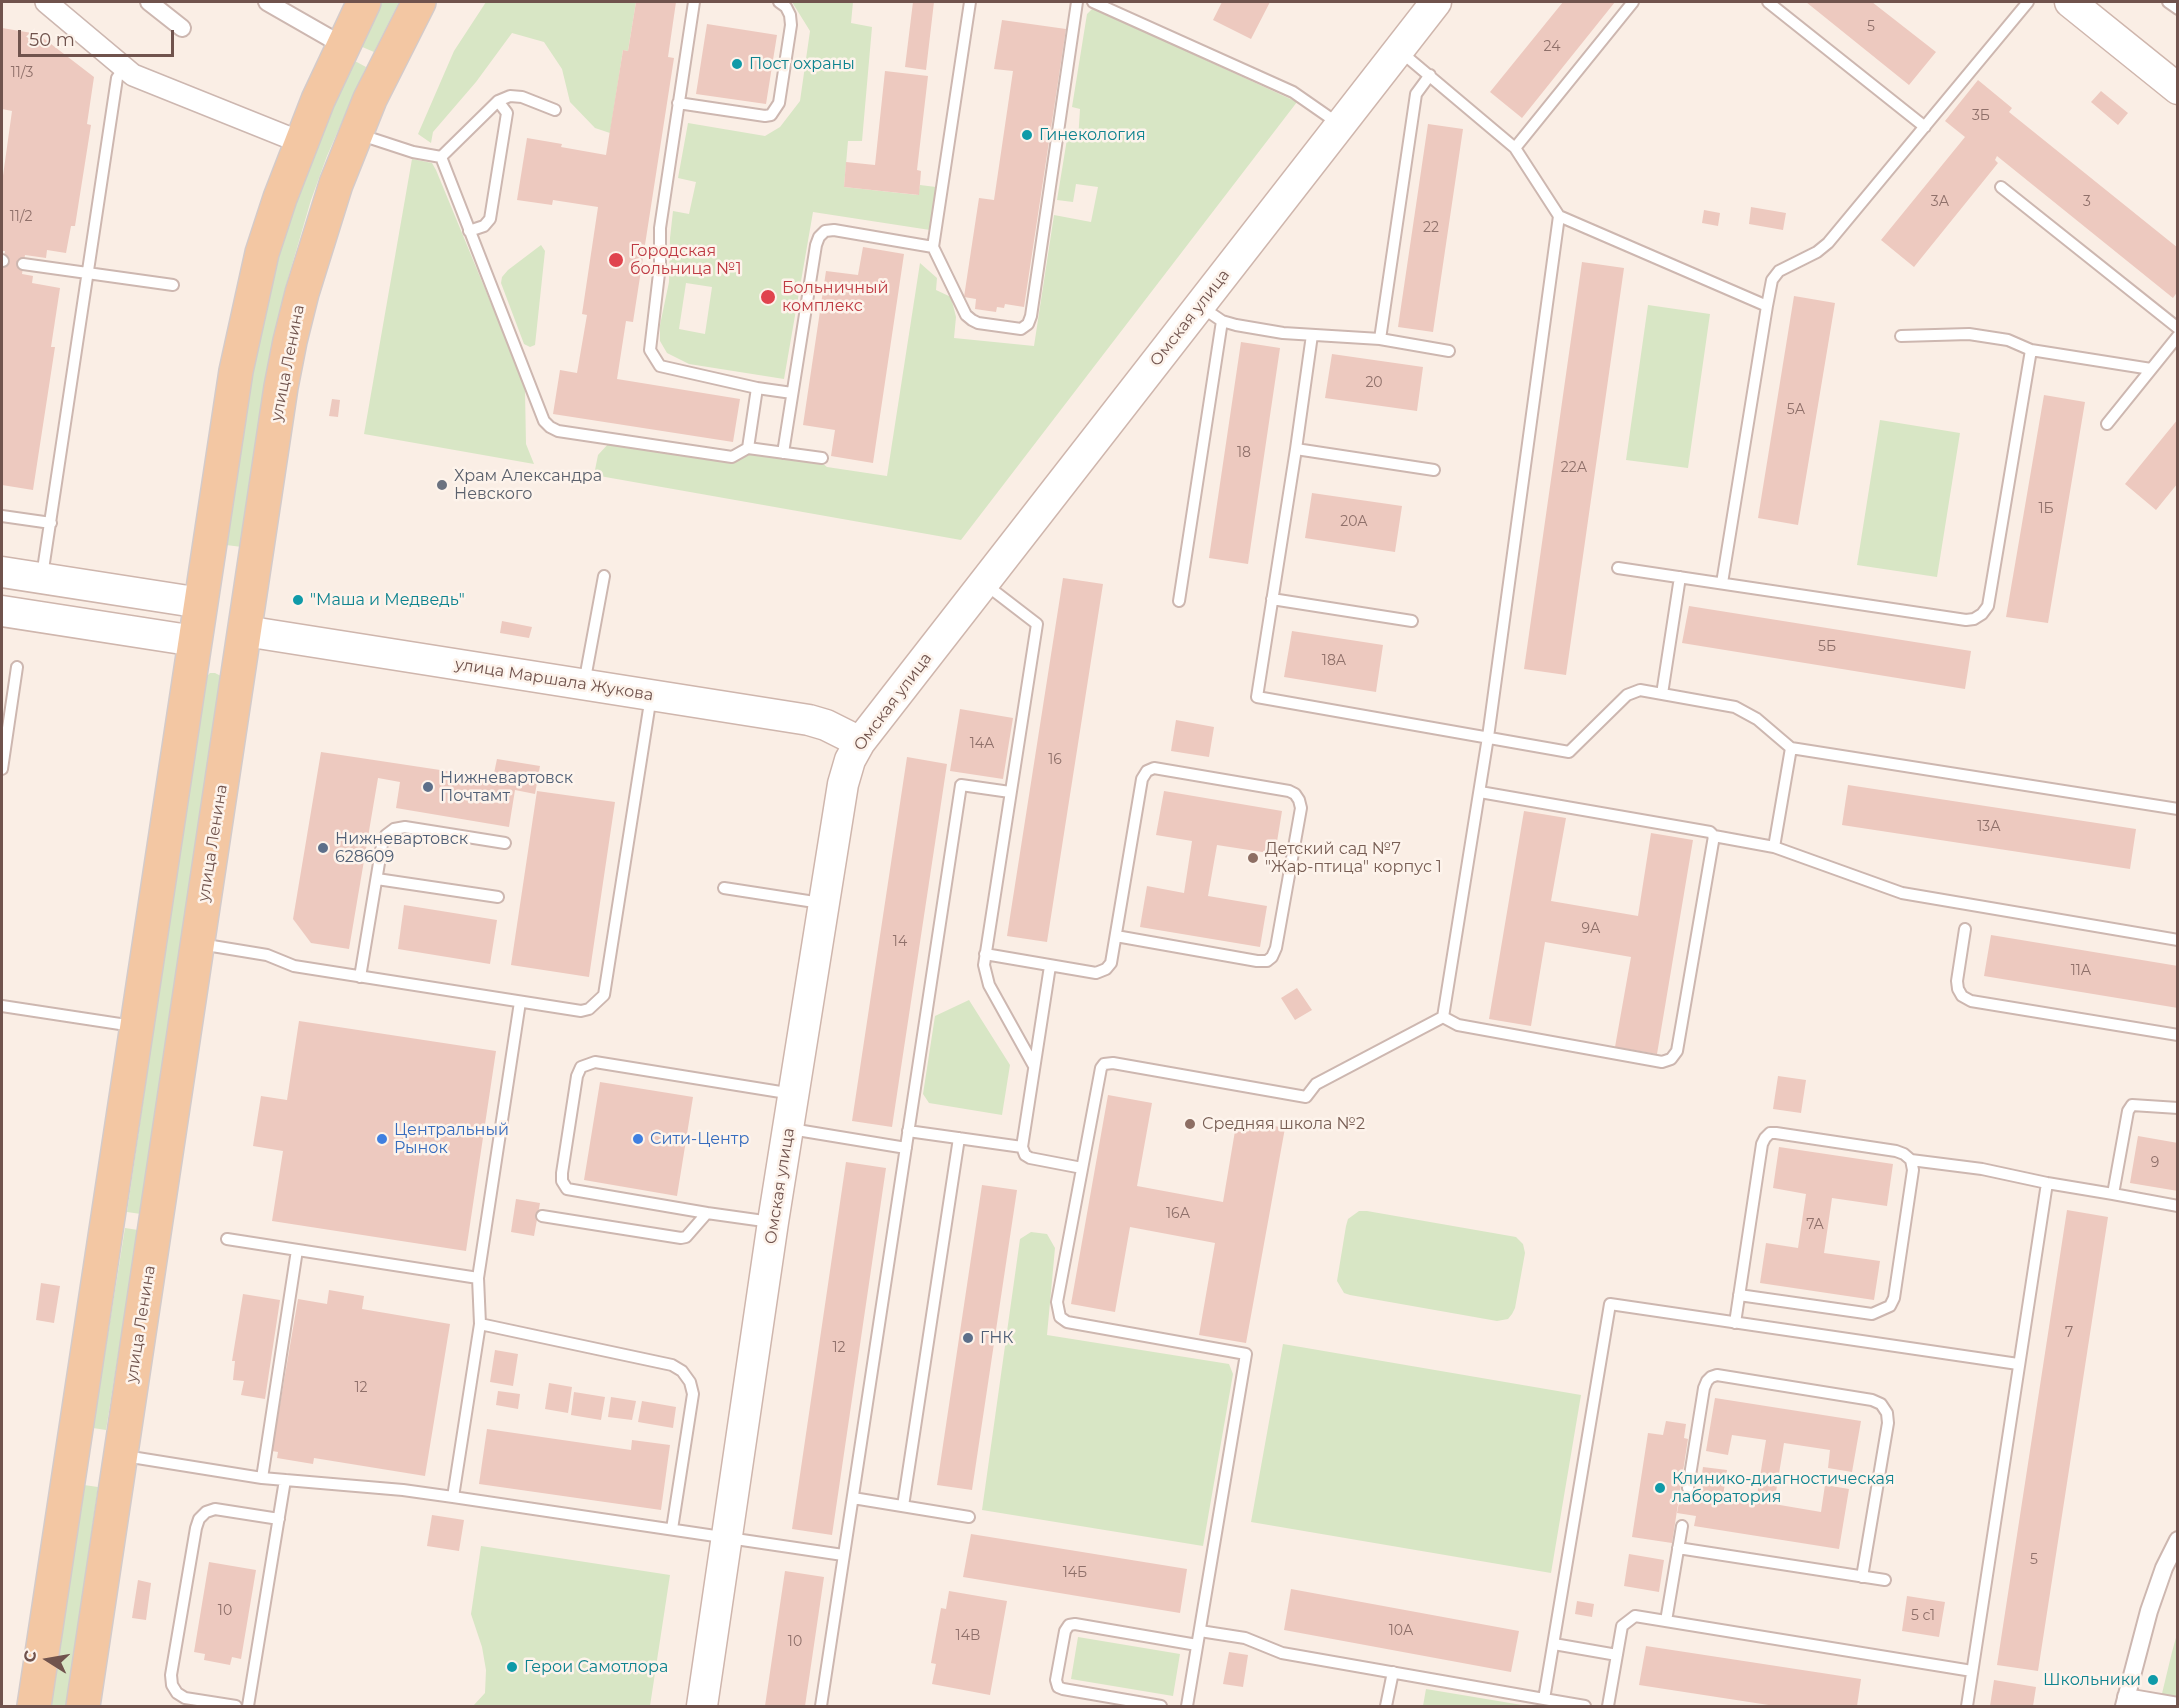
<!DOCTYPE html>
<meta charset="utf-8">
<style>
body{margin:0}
#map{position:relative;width:2179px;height:1708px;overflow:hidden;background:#faeee5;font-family:Montserrat,sans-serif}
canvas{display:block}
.frame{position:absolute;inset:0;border:3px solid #70534d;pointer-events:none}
.north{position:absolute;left:18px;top:1630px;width:60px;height:60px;-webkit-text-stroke:4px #fdf3eb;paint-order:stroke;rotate:281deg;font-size:16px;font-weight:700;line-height:24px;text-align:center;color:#70534d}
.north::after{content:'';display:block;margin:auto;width:21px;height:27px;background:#70534d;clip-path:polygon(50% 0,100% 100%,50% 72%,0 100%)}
.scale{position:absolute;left:18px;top:30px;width:156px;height:27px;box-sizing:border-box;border:3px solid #70534d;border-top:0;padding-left:8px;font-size:18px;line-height:21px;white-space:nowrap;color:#70534d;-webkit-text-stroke:4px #fdf3eb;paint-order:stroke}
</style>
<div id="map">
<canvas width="2179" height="1708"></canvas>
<div class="frame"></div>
<div class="north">С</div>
<div class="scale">50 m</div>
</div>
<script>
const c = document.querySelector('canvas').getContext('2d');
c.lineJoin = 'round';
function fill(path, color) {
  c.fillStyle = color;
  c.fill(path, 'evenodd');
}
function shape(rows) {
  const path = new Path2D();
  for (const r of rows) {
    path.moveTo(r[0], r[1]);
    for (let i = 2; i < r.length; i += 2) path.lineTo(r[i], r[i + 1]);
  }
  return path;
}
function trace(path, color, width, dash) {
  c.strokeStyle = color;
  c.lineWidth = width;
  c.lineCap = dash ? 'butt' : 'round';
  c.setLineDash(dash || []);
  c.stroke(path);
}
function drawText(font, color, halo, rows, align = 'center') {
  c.font = font + ' Montserrat,sans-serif';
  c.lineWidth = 5;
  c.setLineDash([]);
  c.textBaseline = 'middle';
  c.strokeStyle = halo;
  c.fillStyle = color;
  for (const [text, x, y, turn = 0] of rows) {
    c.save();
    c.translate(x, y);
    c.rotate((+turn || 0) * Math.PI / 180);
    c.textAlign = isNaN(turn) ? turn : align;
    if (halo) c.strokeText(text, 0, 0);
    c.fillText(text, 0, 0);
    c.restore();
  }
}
fill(shape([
 [382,2,399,2,374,52,360,46],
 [486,2,636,2,628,51,623,50,610,133,595,128,570,102,562,69,544,42,512,33,476,82,433,132,431,143,418,134,454,51],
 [792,2,853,2,851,23,872,27,862,141,848,141,844,187,918,195,920,185,936,187,930,230,813,212,784,379,689,364,667,353,660,341,660,325,669,282,670,238,673,211,689,214,696,182,678,178,688,123,765,136,780,127,800,101,810,31],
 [686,283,712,287,705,334,679,329],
 [1093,8,1297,102,961,540,594,475,598,455,609,443,733,461,749,452,821,462,827,467,887,476,920,263,937,278,936,290,951,297,956,317,954,338,1034,346,1054,215,1091,222,1098,187,1076,184,1073,202,1057,200,1067,139,1078,141,1080,109,1072,107,1087,14],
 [353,60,366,67,327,156,311,200,285,289,265,385,242,547,226,545,250,382,270,286,297,196,314,152],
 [412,159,432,163,436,170,523,381,525,391,526,444,534,464,364,434],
 [541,245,545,251,535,345,530,347,524,344,501,283,502,277,508,270],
 [1648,305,1710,314,1688,468,1626,460],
 [1880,420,1960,433,1937,577,1857,565],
 [210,673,215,673,221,676,222,685,141,1214,127,1212,205,678],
 [969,1000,1010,1065,1002,1115,929,1103,923,1094,935,1016],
 [1359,1211,1367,1211,1516,1237,1523,1244,1525,1253,1515,1308,1512,1314,1508,1319,1497,1321,1350,1295,1344,1293,1337,1281,1346,1226,1348,1219],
 [125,1228,138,1230,106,1430,93,1428],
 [1031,1232,1047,1234,1055,1248,1047,1335,1229,1364,1233,1374,1203,1546,982,1510,1020,1239],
 [1283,1344,1581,1395,1551,1573,1251,1522],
 [84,1485,98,1487,66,1706,51,1706],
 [481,1546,670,1575,650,1706,473,1706,485,1693,486,1670,482,1647,471,1614],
 [2177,1634,2177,1706,2159,1706,2172,1652],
 [1078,1637,1180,1654,1173,1696,1071,1679],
 [1426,1689,1528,1706,1423,1706]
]), '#d8e6c5');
fill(shape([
 [636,2,676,2,668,57,674,58,633,322,626,321,617,379,740,399,733,442,553,414,560,370,577,373,587,315,582,314,598,207,553,200,552,205,517,200,527,138,562,144,561,147,606,155,623,50,628,51],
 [913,2,934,2,926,70,905,67],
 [1222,2,1270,2,1251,39,1213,20],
 [1563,2,1615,2,1522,118,1490,92],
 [1806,2,1872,2,1936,52,1909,85],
 [1002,20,1066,29,1024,307,1005,304,1004,308,997,307,996,312,975,309,976,299,964,297,979,198,994,200,1013,71,994,69],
 [707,24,777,35,766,104,696,94],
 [2,28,38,34,94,77,87,124,91,125,75,226,71,226,66,253,47,250,46,258,25,255,22,274,33,276,32,283,60,288,51,347,55,347,33,490,2,485,2,270,5,251,2,251,2,183,12,111,2,109],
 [885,71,928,76,917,170,921,171,919,195,844,187,846,162,875,165],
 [1978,80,2012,108,2009,112,2178,248,2178,291,2173,298,1997,156,1995,160,1998,163,1914,267,1881,240,1965,137,1945,121],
 [2101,91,2128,113,2118,125,2091,102],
 [1428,124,1463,129,1433,332,1398,327],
 [1751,207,1786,213,1783,230,1749,224],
 [1704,210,1720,213,1718,226,1702,223],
 [863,247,904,254,873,463,831,456,835,430,803,425,826,271,858,275],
 [1582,262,1624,268,1566,675,1524,669],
 [1794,296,1835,303,1798,525,1758,518],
 [1241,342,1280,348,1248,564,1209,558],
 [1332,354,1423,367,1417,411,1325,398],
 [2044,395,2085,402,2048,623,2006,617],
 [332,399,340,400,338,417,329,416],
 [2178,419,2178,483,2156,510,2125,484],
 [1312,493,1402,506,1395,552,1305,538],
 [1063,578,1103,584,1047,942,1007,936],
 [1689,606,1971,651,1965,689,1682,643],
 [502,621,532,627,529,638,500,633],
 [1292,631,1383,645,1376,692,1284,677],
 [960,709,1013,718,1003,779,950,771],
 [1176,720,1214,727,1209,757,1171,751],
 [321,752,493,778,497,759,540,766,535,794,515,790,509,827,396,808,400,782,378,778,349,949,311,943,293,919],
 [907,757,947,764,892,1127,852,1121],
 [1848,785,2136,829,2130,869,1842,825],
 [537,791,615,802,589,977,511,965],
 [1164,791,1282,811,1275,854,1217,845,1208,896,1267,906,1260,947,1140,927,1147,886,1184,893,1192,841,1156,835],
 [1524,811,1566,818,1551,901,1638,916,1651,833,1693,840,1657,1054,1615,1047,1631,957,1545,942,1531,1026,1489,1019],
 [404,905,497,920,490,964,398,949],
 [1991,935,2178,966,2178,1008,1984,976],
 [1297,988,1312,1010,1295,1020,1281,998],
 [299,1021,496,1051,466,1251,272,1221,283,1151,253,1146,261,1096,287,1100],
 [1778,1076,1806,1080,1801,1113,1773,1109],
 [600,1082,693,1097,677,1196,584,1180],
 [1108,1095,1152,1103,1137,1186,1223,1202,1237,1119,1285,1128,1246,1343,1199,1335,1215,1243,1130,1227,1115,1312,1071,1304],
 [2138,1136,2178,1143,2178,1191,2130,1183],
 [1779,1147,1893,1164,1887,1206,1832,1198,1824,1253,1880,1261,1874,1300,1760,1283,1766,1243,1798,1248,1806,1194,1773,1188],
 [846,1162,886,1168,832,1535,792,1529],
 [982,1185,1017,1190,972,1490,937,1485],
 [516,1199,540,1203,534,1236,511,1232],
 [2067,1210,2108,1217,2038,1671,1997,1665],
 [41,1283,60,1286,54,1323,36,1320],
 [329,1290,364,1296,362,1309,450,1324,425,1476,314,1458,313,1464,277,1458,278,1452,272,1451,298,1299,327,1304],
 [243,1294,280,1300,265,1399,241,1395,244,1381,233,1380,235,1361,232,1361],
 [495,1350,518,1354,513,1386,490,1382],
 [549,1383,572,1387,568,1413,545,1409],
 [498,1391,520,1394,518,1409,496,1405],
 [574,1392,605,1397,601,1420,571,1415],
 [611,1397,636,1401,632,1420,608,1417],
 [1715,1398,1861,1421,1852,1472,1828,1468,1830,1450,1784,1443,1774,1504,1821,1512,1825,1485,1849,1489,1839,1549,1694,1526,1696,1516,1677,1513,1680,1497,1698,1500,1703,1467,1727,1470,1723,1496,1756,1501,1766,1440,1732,1435,1728,1455,1706,1451],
 [642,1401,676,1407,673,1428,638,1422],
 [1666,1421,1686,1424,1684,1438,1688,1439,1672,1543,1632,1537,1648,1433,1663,1435],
 [487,1429,631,1450,632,1440,670,1445,661,1510,479,1484],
 [432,1515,464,1520,459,1551,427,1546],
 [971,1534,1187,1569,1180,1613,963,1577],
 [1629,1554,1664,1560,1659,1592,1624,1586],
 [209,1562,256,1570,241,1659,232,1657,230,1665,204,1660,205,1654,194,1652],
 [785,1571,824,1577,805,1706,765,1706],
 [138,1580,151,1583,146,1620,132,1618],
 [1291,1589,1519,1631,1511,1672,1284,1630],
 [949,1591,1007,1601,990,1695,932,1684,936,1664,931,1663,941,1608,946,1609],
 [1907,1596,1945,1602,1939,1637,1902,1631],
 [1577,1601,1594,1604,1592,1617,1575,1614],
 [1646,1646,1861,1679,1857,1706,1775,1706,1639,1685],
 [1229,1652,1248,1655,1243,1687,1223,1684],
 [1994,1680,2036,1687,2033,1706,1990,1706]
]), '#edc9bf');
const service = shape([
 [694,2,660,228,660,265,650,350,660,366,757,388],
 [1093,2,1293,92,1339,124],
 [1768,2,1925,127],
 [2168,2,2178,9],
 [1401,52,1515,148,1559,216,1767,306,1722,583],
 [678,103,765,116,771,115,779,103,791,25,790,15,786,7,779,2],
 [358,134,413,152,441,157,498,101,510,96,522,97,555,110],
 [1515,148,1633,2],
 [441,157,544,421,550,427,558,431,732,457,748,448,822,458],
 [2001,187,2178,328],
 [469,231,484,226,490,219,507,113,498,101],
 [933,247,970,2],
 [2,260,3,261],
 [23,264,173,285],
 [1200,306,1222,321,1236,325,1283,333,1380,339,1449,351],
 [1767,306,1772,280,1779,271,1817,252,1828,243,2028,2],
 [1312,335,1296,449,1257,697,1569,752,1627,695,1640,690,1735,707,1757,719,1791,748,2178,809],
 [1901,336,1969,334,2008,340,2031,350,2151,369],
 [1380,339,1416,94,1430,75],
 [2107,424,2178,336],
 [748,448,757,388,792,393],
 [1296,449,1434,470],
 [783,453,816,245,819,237,825,231,834,230,933,247,966,315,972,320,978,323,1021,329,1028,324,1031,316,1077,2],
 [2,516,51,523],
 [1618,568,1966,620,1974,619,1982,614,1988,606,2031,350],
 [42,576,117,78,124,68],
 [985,584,1037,624,984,965,989,985,1034,1066],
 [1272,599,1412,621],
 [1179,601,1222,321],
 [584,684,604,576],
 [1662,694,1680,577],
 [2,769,17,667],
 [1480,792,1710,832,1714,836,1774,847,1902,893,2178,940],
 [1774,847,1791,748],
 [377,879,498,897],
 [724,888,821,903],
 [1965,929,1957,981,1958,989,1962,996,1971,1001,2178,1035],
 [200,944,267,955,294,966,581,1011,589,1009,604,995,651,696],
 [985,954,1096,973,1106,969,1111,963,1142,779,1147,771,1154,768,1289,791,1295,794,1299,800,1301,808,1276,948,1272,957,1267,961,1257,961,1116,936],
 [360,977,382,845,386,835,394,829,405,827,505,843],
 [2,1006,133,1026],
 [1443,1017,1488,737,1559,216],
 [1443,1017,1458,1025,1662,1062,1671,1059,1677,1051,1714,836],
 [791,1129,906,1148],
 [908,1131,1022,1147,1050,966],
 [1022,1147,1025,1155,1030,1158,1082,1168],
 [1911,1160,1982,1169,2047,1183,2113,1194,2128,1111,2132,1105,2178,1108],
 [2113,1194,2178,1206],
 [707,1213,567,1189,562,1181,562,1173,577,1076,581,1067,595,1062,793,1094],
 [542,1216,681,1238,686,1237,707,1213,771,1222],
 [227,1239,478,1278],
 [1735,1323,1762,1144,1765,1138,1770,1133,1776,1133,1896,1151,1904,1154,1911,1160,1913,1170,1894,1298,1890,1306,1872,1314,1739,1295],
 [480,1324,672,1365,682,1371,690,1382,693,1394,672,1529],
 [125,1456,262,1478,403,1490,453,1497,843,1555],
 [262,1478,297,1250],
 [1688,1488,1704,1388,1707,1381,1711,1377,1717,1375,1872,1400,1881,1404,1887,1413,1888,1423,1862,1577],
 [453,1497,480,1324,478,1278,520,1002],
 [853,1498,969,1517],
 [903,1506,959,1138],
 [1678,1548,1885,1580],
 [1666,1621,1682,1526],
 [1200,1631,1245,1638,1282,1653,1544,1699],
 [1554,1644,1617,1655],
 [236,1706,185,1698,177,1693,172,1685,171,1675,196,1528,199,1519,206,1512,215,1509,279,1519],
 [248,1706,285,1480],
 [821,1706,961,785,1010,792],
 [1161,1706,1063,1689,1058,1687,1056,1680,1065,1631,1069,1625,1075,1624,1197,1645],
 [1187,1706,1246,1354,1067,1322,1060,1317,1057,1302,1101,1068,1104,1064,1113,1063,1306,1097,1316,1084,1443,1017],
 [1386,1706,1393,1672],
 [1585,1706,1544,1699,1610,1304,2018,1364],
 [1608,1706,1622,1626,1635,1616,1972,1671],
 [1967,1706,2047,1183]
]);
const pedestrian = shape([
 [149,2,182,28],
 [267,2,342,45],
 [2126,1697,2178,1706],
 [2124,1706,2149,1611,2164,1568,2178,1540]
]);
const minor = shape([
 [46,2,133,75,300,142]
]);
const secondary = shape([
 [2070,2,2178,89],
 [2,572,201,603],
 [2,611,195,641],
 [245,631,809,720,826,725,860,742],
 [702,1706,773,1222,843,784,850,760,860,742,1436,2]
]);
const primary = shape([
 [34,1706,236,371,262,253,280,198,318,100,364,2],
 [83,1706,281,387,290,341,302,293,336,184,370,99,419,2]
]);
trace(service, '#cdb7b0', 14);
trace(pedestrian, '#cdb7b0', 20);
trace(minor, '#cdb7b0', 24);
trace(secondary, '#cfb6ad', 33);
trace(primary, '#d4cbca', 36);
trace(service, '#fff', 10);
trace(pedestrian, '#fff', 16);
trace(minor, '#fff', 21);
trace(secondary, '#fff', 30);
trace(primary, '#f3c7a3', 33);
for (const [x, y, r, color] of [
 [737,64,6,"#0f9aa8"],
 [1027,135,6,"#0f9aa8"],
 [616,260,8,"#e0444e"],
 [768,297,8,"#e0444e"],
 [442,485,6,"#6b7280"],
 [298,600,6,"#0f9aa8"],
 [428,787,6,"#5c6f8a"],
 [323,848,6,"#5c6f8a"],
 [1253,858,6,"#8d6e63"],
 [1190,1124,6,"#8d6e63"],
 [382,1139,6,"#3f7fe0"],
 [638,1139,6,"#3f7fe0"],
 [968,1338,6,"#5c6f8a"],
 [1660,1488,6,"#0f9aa8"],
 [512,1667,6,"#0f9aa8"],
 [2153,1680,6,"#0f9aa8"]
]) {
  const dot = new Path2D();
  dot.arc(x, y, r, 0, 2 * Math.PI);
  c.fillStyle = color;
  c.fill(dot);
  trace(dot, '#fdf3eb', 2);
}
drawText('14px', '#8f706a', null, [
 ["5",1871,27],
 ["24",1552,47],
 ["11/3",22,73],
 ["3Б",1981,116],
 ["3А",1940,202],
 ["3",2087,202],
 ["11/2",21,217],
 ["22",1431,228],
 ["20",1374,383],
 ["5А",1796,410],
 ["18",1244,453],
 ["22А",1574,468],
 ["1Б",2046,509],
 ["20А",1354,522],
 ["5Б",1827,647],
 ["18А",1334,661],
 ["14А",982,744],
 ["16",1055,760],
 ["13А",1989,827],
 ["9А",1591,929],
 ["14",900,942],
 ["11А",2081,971],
 ["9",2155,1163],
 ["16А",1178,1214],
 ["7А",1815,1225],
 ["7",2069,1333],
 ["12",839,1348],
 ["12",361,1388],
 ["5",2034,1560],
 ["14Б",1075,1573],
 ["10",225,1611],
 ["5 с1",1923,1616],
 ["10А",1401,1631],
 ["14В",968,1636],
 ["10",795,1642]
]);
drawText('16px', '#0d838f', '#fdf3eb', [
 ["Пост охраны",749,64],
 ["Гинекология",1039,135],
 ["\"Маша и Медведь\"",310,600],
 ["Клинико-диагностическая",1672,1479],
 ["лаборатория",1672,1497],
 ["Герои Самотлора",524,1667],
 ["Школьники",2141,1680,"right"]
], 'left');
drawText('16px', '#be3a42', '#fdf3eb', [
 ["Городская",630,251],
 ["больница №1",630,269],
 ["Больничный",782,288],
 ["комплекс",782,306]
], 'left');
drawText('16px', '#70534d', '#fdf3eb', [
 ["Омская улица",1190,318,-52],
 ["улица Ленина",288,363,-79],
 ["улица Маршала Жукова",554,680,9],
 ["Омская улица",893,702,-53],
 ["улица Ленина",213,843,-81],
 ["Омская улица",780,1186,-81],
 ["улица Ленина",141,1324,-81]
]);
drawText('16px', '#5b616d', '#fdf3eb', [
 ["Храм Александра",454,476],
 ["Невского",454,494]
], 'left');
drawText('16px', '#4e5e75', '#fdf3eb', [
 ["Нижневартовск",440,778],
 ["Почтамт",440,796],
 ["Нижневартовск",335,839],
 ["628609",335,857],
 ["ГНК",980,1338]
], 'left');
drawText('16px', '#785e54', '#fdf3eb', [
 ["Детский сад №7",1265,849],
 ["\"Жар-птица\" корпус 1",1265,867],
 ["Средняя школа №2",1202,1124]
], 'left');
drawText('16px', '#366cbe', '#fdf3eb', [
 ["Центральный",394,1130],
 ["Рынок",394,1148],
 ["Сити-Центр",650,1139]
], 'left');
</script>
